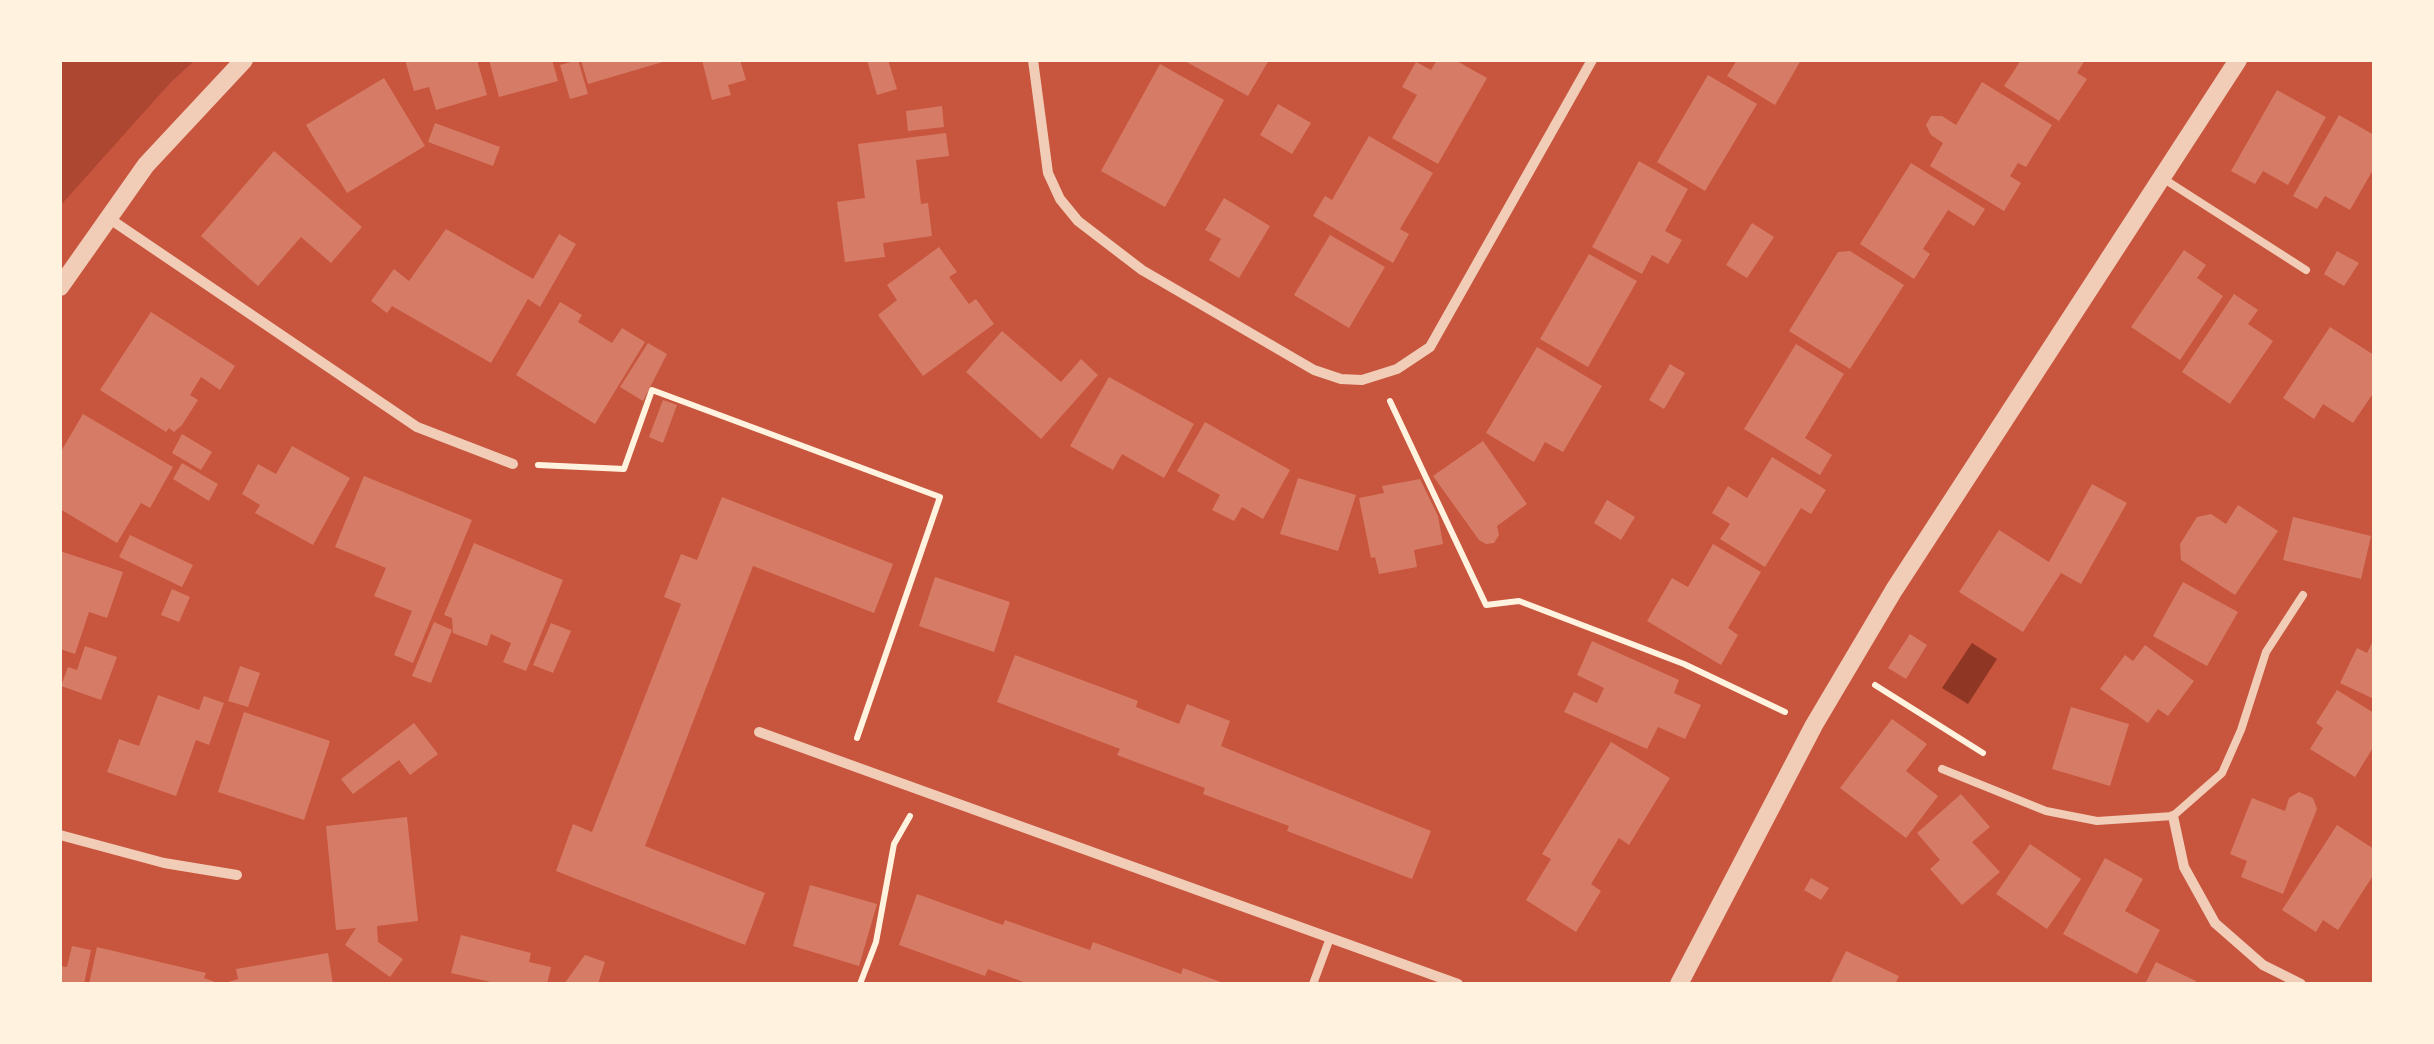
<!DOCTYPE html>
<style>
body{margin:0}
#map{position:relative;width:2434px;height:1044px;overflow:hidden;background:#c8553d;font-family:Lato,sans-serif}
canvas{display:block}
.frame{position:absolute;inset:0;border:62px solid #fff3e0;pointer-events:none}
</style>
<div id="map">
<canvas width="2434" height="1044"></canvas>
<div class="frame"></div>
</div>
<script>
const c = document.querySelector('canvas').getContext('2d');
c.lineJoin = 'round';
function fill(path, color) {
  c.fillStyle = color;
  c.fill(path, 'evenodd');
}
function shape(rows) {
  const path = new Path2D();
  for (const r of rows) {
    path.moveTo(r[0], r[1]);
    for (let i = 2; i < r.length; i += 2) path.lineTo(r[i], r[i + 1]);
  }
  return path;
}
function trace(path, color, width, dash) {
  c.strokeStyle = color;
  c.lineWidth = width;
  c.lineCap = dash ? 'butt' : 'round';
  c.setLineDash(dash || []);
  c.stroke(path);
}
fill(shape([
 [60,60,195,60,171,82,60,206]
]), '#ae4732');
fill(shape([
 [1972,643,1997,659,1968,704,1942,688]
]), '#8f3625');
fill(shape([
 [405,60,477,60,487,95,436,110,429,87,414,91],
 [489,60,552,60,558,81,499,97],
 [578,60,588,94,570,99,560,65],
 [581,60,666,60,666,61,588,84],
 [702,60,740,60,746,80,728,85,731,95,712,100],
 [867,60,888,60,897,89,877,95],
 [1183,60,1269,60,1248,96],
 [1437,60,1455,60,1487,78,1438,164,1392,138,1417,95,1402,87,1416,62,1431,70],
 [1737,60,1801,60,1775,105,1727,76],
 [2021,60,2085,60,2077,73,2087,79,2059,121,2004,86],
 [1160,64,1224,100,1165,207,1101,171],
 [1708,75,1757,104,1705,191,1657,162],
 [384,78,425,146,347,193,306,125],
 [1982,82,2052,125,2026,167,2018,163,2010,176,2021,183,2004,211,1930,166,1943,143,1931,135,1926,125,1931,116,1942,116,1956,125],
 [2277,90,2326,117,2288,185,2263,171,2255,184,2231,171],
 [1278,104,1311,123,1292,154,1260,135],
 [942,106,944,127,908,131,906,111],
 [2339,115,2374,135,2374,168,2350,210,2325,196,2317,209,2293,196],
 [435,123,500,147,493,166,428,142],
 [946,133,949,156,916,160,921,204,928,203,932,236,883,243,885,257,845,262,837,202,865,198,858,144],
 [1369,136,1433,173,1400,229,1409,234,1393,263,1313,216,1325,196,1332,200],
 [274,151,362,227,331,263,301,237,258,286,201,236],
 [1639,161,1688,189,1665,231,1682,240,1668,264,1652,255,1642,274,1592,247],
 [1911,163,1985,209,1974,226,1948,210,1923,249,1930,254,1914,279,1860,244],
 [1224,198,1270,226,1239,278,1209,260,1221,239,1205,230],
 [1752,223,1774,237,1747,278,1726,265],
 [446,229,533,279,559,234,576,244,540,307,528,299,491,363,392,306,387,313,371,301,394,269,409,281],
 [1330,235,1385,267,1349,328,1294,295],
 [939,247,957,272,949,277,969,304,976,299,994,324,923,376,878,315,897,300,887,285],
 [2184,250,2206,265,2197,278,2223,296,2180,360,2131,327],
 [1850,251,1904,285,1850,369,1789,331,1838,252],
 [2337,251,2359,263,2344,286,2324,274],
 [1589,254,1637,281,1588,367,1540,339],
 [2234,294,2258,310,2248,324,2273,341,2230,404,2182,372],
 [560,302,582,315,578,322,612,343,622,328,645,342,595,424,516,375],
 [151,312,235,366,220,390,201,377,190,395,198,400,182,425,174,432,169,428,166,432,100,390],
 [2330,327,2374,355,2374,392,2353,423,2323,404,2314,419,2283,398],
 [1002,331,1061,382,1081,359,1098,375,1041,439,966,372],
 [648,343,667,354,643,401,620,387],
 [1796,344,1844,374,1805,438,1832,455,1820,475,1744,429],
 [1537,347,1602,386,1563,452,1545,442,1534,462,1486,433],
 [1670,364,1685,373,1664,409,1649,400],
 [1109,377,1194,424,1164,478,1122,454,1113,470,1070,446],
 [663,400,677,405,663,443,649,437],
 [83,414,173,467,150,508,141,503,117,543,60,509,60,453],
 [1205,422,1290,470,1263,519,1242,507,1234,521,1212,510,1220,495,1177,471],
 [182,434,212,452,201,470,172,453],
 [1483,441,1527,504,1497,526,1499,535,1494,543,1486,544,1479,540,1433,476],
 [292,446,350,478,313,545,255,513,260,505,242,494,258,464,276,474],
 [1772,457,1826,490,1811,514,1801,508,1765,567,1720,539,1730,524,1712,513,1728,486,1747,498],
 [182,463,218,484,209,501,173,479],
 [364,476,472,520,413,663,394,655,412,611,374,596,386,568,335,547],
 [1298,478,1356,495,1338,551,1280,534],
 [1420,479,1438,516,1443,544,1414,550,1417,567,1379,574,1375,557,1371,558,1359,498,1384,493,1382,486],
 [2092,484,2127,503,2081,584,2061,573,2023,632,1959,592,1999,530,2049,562],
 [722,497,893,564,874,613,753,566,664,797,645,846,765,893,745,945,556,871,573,824,592,832,681,604,664,597,681,554,697,560],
 [1607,500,1635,517,1621,540,1594,523],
 [2238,505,2278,531,2235,595,2181,560,2180,544,2197,517,2211,514,2226,524],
 [2293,517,2371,536,2361,579,2283,560],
 [130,535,193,565,182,587,119,557],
 [474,543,563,580,526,671,503,662,511,643,491,634,487,646,453,633,452,618,444,615],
 [1713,544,1761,572,1728,628,1738,635,1721,665,1647,621,1672,578,1688,587],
 [60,551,123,572,107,618,89,612,75,654,60,649],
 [935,577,1010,602,994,652,919,626],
 [2183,582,2238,612,2207,666,2153,636],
 [172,589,190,597,179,622,161,615],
 [434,622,452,630,431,683,412,676],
 [551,623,571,631,553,673,533,665],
 [1910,634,1927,645,1906,679,1888,668],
 [2374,639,2374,699,2340,683,2357,648,2367,653],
 [1592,641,1679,680,1674,693,1701,705,1685,739,1658,727,1647,749,1564,712,1574,692,1597,703,1604,688,1577,675],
 [2145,645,2194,681,2168,716,2158,709,2148,723,2100,689,2125,655,2133,661],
 [85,646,117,657,101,700,61,686,68,667,77,670],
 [1015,655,1138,701,1136,707,1179,724,1187,704,1230,721,1221,746,1431,831,1412,879,1287,831,1289,826,1203,794,1205,788,1117,755,1120,749,997,702],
 [240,666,260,673,248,707,228,701],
 [2337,690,2374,713,2374,746,2355,777,2310,749,2323,728,2316,723],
 [158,695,199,710,204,696,224,703,209,745,196,740,176,796,107,772,119,739,139,746],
 [2071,707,2129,724,2110,786,2052,769],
 [244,712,330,741,304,820,218,792],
 [1892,719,1927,744,1906,771,1938,796,1906,838,1840,788],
 [414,723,438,754,410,775,399,760,353,794,341,779],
 [1611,742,1670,778,1629,845,1619,838,1591,884,1601,891,1576,932,1526,900,1551,859,1542,854],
 [2299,792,2313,798,2317,809,2283,894,2241,877,2247,861,2230,854,2252,798,2285,811,2289,798],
 [1961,794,1990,827,1972,842,2000,872,1962,905,1930,869,1940,860,1917,833],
 [407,817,418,921,377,926,378,942,403,959,390,977,345,945,356,928,336,930,326,826],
 [2337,825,2374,849,2374,874,2338,930,2323,920,2316,932,2282,910],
 [2030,844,2081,879,2047,929,1996,894],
 [2105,858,2143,879,2125,911,2160,930,2137,974,2063,934],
 [1811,878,1829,888,1821,900,1804,890],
 [810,885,877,904,859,966,793,946],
 [917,894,1003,925,1005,920,1090,950,1093,942,1181,974,1183,968,1226,984,1029,984,988,969,985,976,899,945],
 [461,935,531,953,529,962,551,967,547,984,499,984,451,973],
 [72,946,91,950,84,984,60,984,60,966,67,967],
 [97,947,206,973,204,978,221,984,89,984],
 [1846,951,1899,976,1895,984,1830,984],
 [328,953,333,984,222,984,238,979,236,969],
 [585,955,605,962,598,984,564,984],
 [2156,962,2196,981,2194,984,2145,984]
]), '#d67c66');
trace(shape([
 [1390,401,1486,605,1519,601,1684,664,1785,712],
 [538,465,624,469,652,390,940,497,857,738],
 [1875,685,1983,753],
 [860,984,876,942,894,844,910,816]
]), '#fff3e0', 6);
trace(shape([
 [2164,179,2306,270],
 [1942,769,2046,811,2097,821,2173,816,2222,773,2241,730,2266,652,2303,595],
 [1313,984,1330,938]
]), '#f1ccb7', 8);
trace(shape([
 [1033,60,1048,173,1060,199,1078,221,1142,270,1314,370,1341,379,1362,380,1397,369,1430,347,1592,60],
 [107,217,417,427,513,464],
 [759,732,1458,984],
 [2173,816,2184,867,2215,923,2263,965,2301,984],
 [60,835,164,863,237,875]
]), '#f1ccb7', 10);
trace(shape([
 [60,287,146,165,244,60],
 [1679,984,1814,725,1894,590,2238,60]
]), '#f1ccb7', 18);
</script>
